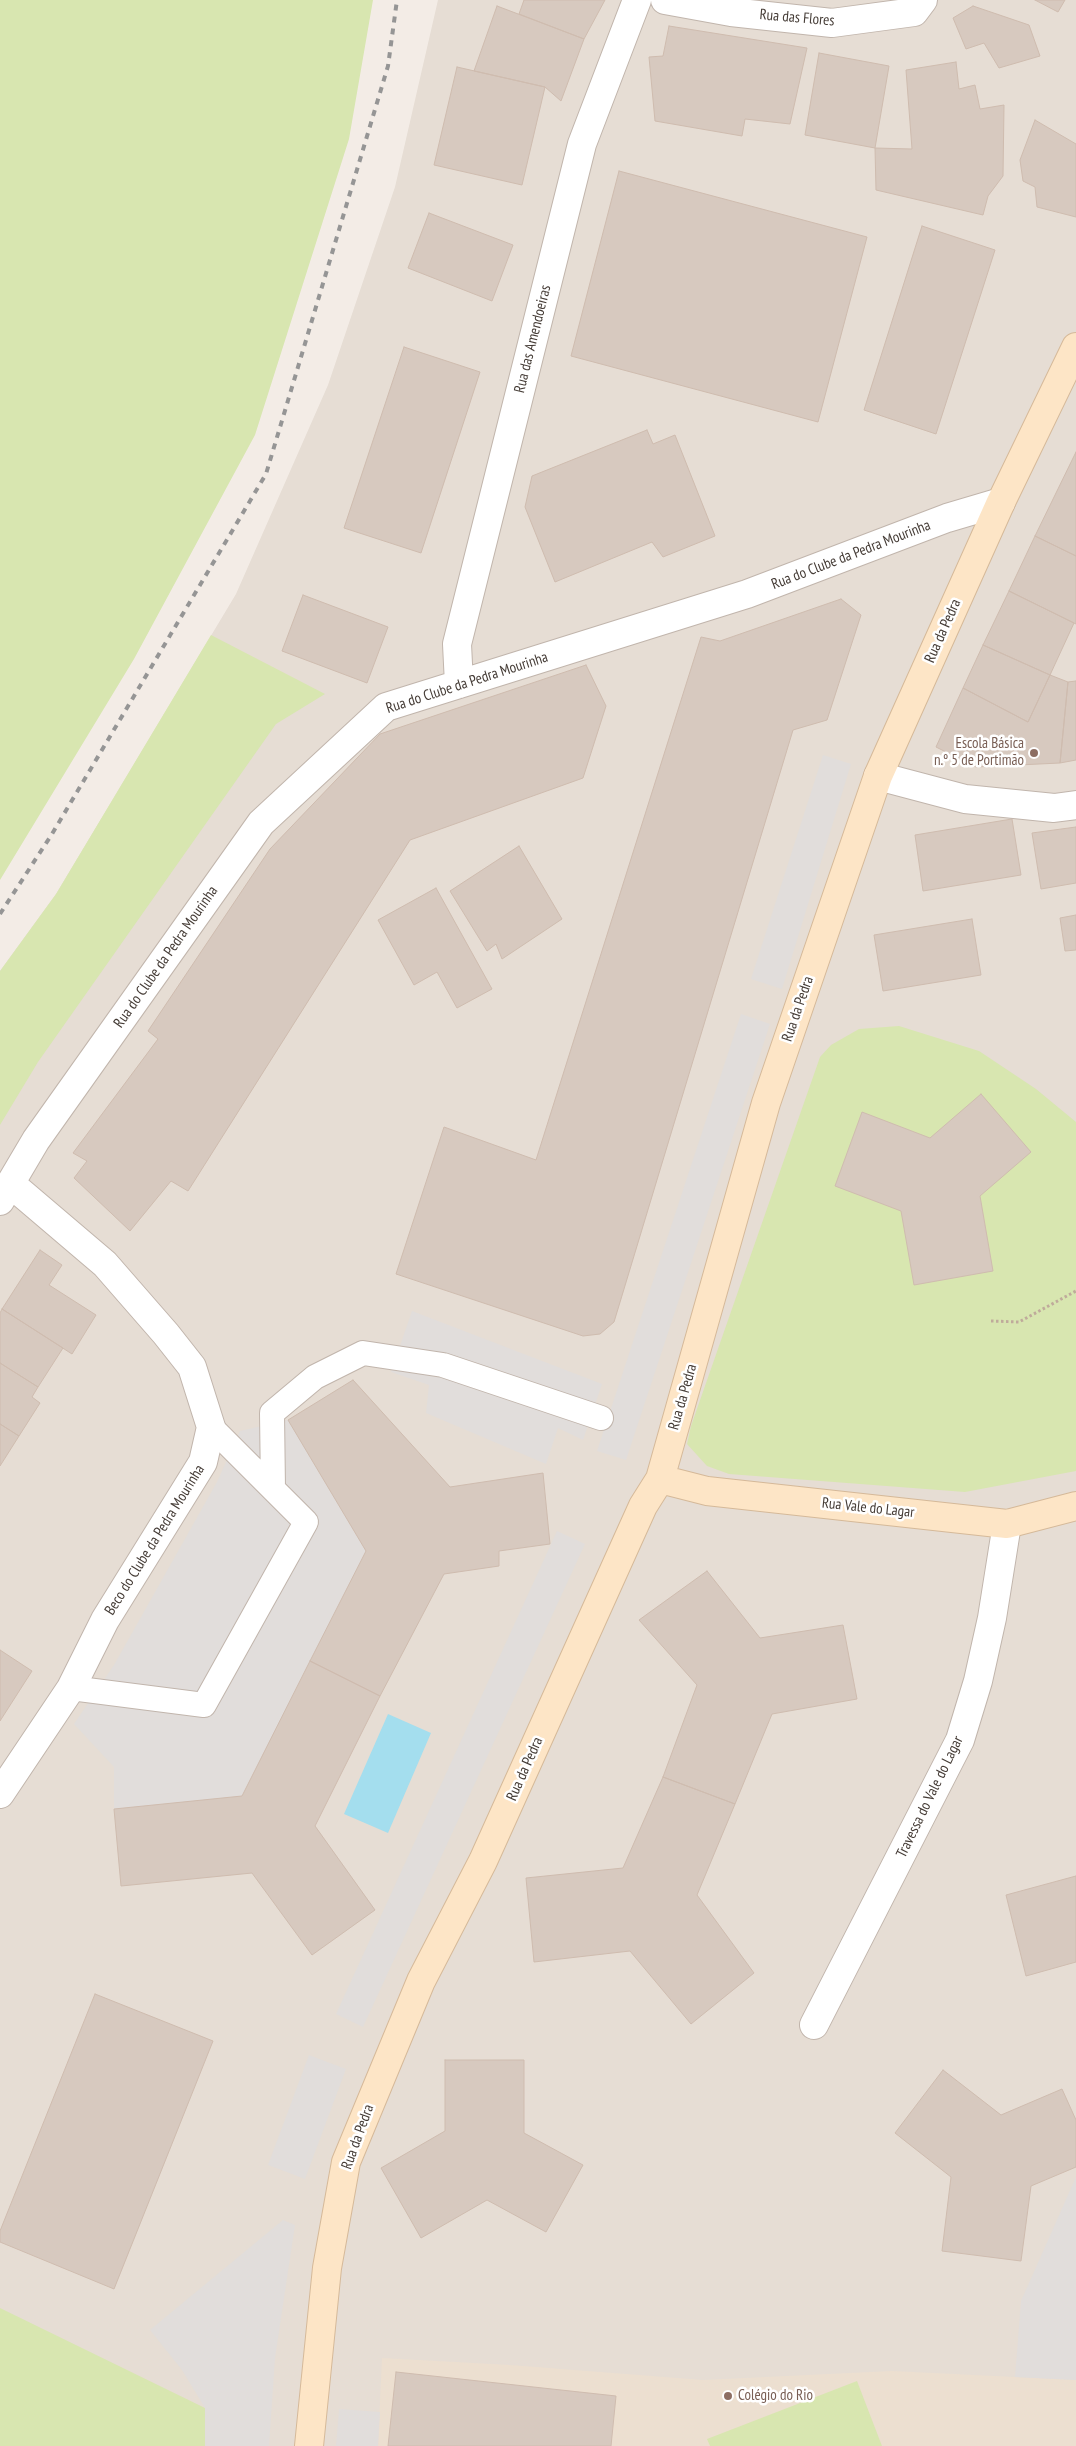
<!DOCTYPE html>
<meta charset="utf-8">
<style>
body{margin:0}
canvas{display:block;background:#f3ece6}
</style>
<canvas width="1076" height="2446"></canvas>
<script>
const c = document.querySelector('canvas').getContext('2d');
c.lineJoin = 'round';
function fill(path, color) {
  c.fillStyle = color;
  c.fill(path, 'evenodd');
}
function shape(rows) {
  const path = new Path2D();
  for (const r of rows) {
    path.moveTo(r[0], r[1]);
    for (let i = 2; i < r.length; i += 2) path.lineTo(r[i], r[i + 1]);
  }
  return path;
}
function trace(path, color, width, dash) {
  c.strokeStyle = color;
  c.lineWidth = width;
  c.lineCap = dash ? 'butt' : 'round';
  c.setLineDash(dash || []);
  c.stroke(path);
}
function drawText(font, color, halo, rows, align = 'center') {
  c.font = font + ' "PT Sans Narrow",sans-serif';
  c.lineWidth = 5;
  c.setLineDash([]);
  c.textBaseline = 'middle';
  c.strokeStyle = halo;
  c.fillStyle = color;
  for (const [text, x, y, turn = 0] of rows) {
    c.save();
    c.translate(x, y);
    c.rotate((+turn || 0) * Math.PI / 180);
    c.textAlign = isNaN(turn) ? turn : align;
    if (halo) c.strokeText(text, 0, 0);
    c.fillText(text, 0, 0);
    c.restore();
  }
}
fill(shape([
 [438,0,1076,0,1076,2446,0,2446,0,971,56,894,236,594,328,385,395,187]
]), '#e6ddd4');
fill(shape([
 [382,2358,510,2365,703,2380,892,2371,1076,2380,1076,2446,378,2446]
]), '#ecdfd0');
fill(shape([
 [0,0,373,0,349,139,255,435,134,659,0,880],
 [211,635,325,694,276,724,38,1062,0,1125,0,971,56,894],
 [899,1026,979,1051,1036,1089,1076,1122,1076,1471,965,1492,729,1474,707,1466,687,1444,691,1426,820,1057,831,1045,859,1029],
 [0,2308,205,2408,205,2446,0,2446],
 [857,2381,882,2446,710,2446,707,2439]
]), '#d8e6b0');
fill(shape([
 [823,755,851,764,782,989,751,979],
 [741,1014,770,1024,626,1460,597,1451],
 [412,1311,602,1384,583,1440,558,1428,546,1464,426,1413,429,1385,391,1372],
 [288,1420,366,1551,242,1796,114,1809,114,1767,74,1724,114,1665,217,1482,240,1431],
 [557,1531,585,1544,363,2027,336,2014],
 [309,2055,346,2069,305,2179,268,2165],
 [1076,2177,1076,2380,1015,2377,1021,2301],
 [283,2220,295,2225,275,2358,269,2446,205,2446,205,2408,182,2370,150,2330],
 [339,2409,380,2412,378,2446,336,2446]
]), '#e1dddb');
fill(shape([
 [388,1714,431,1733,388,1833,344,1814]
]), '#a4deee');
const building = shape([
 [524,0,605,0,584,39,519,14,524,0],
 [1035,0,1065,0,1058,12,1035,0],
 [497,6,584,39,561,101,545,87,474,71,497,6],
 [973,6,1029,25,1040,56,999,68,984,43,966,49,953,18,973,6],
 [669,26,807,48,790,124,745,119,742,136,655,121,649,57,663,56,669,26],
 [819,53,889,66,875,148,805,135,819,53],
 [956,62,959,89,975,85,980,109,1004,105,1003,176,988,196,983,215,876,190,875,148,912,149,906,70,956,62],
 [457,67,545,87,522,185,434,165,457,67],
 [1035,120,1076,144,1076,217,1037,207,1035,187,1023,181,1020,160,1035,120],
 [619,171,867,237,818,422,571,356,619,171],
 [429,213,513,245,492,301,408,268,429,213],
 [922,226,995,250,936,434,864,410,922,226],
 [404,347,480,372,421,553,344,528,404,347],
 [647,430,653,444,675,435,715,536,663,557,652,542,555,582,525,507,532,476,647,430],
 [1076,452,1076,556,1035,536,1076,452],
 [1035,536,1076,556,1076,624,1009,591,1035,536],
 [1009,591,1074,623,1050,675,983,645,1009,591],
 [303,595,388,627,367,683,282,651,303,595],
 [841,599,861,615,827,720,793,730,614,1322,600,1334,583,1336,396,1274,444,1127,536,1160,701,637,720,641,841,599],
 [983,645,1050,675,1028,722,963,688,983,645],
 [586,665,606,706,583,778,410,840,188,1191,171,1181,130,1231,74,1178,87,1161,73,1153,158,1039,148,1031,270,849,380,734,586,665],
 [1050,675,1068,682,1060,763,976,767,936,747,963,688,1028,722,1050,675],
 [1076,681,1076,760,1060,763,1068,682,1076,681],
 [1012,819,1021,875,923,891,915,835,1012,819],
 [1076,827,1076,883,1041,889,1032,833,1076,827],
 [519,846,562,919,502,959,496,944,487,951,450,891,519,846],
 [436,888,492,989,457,1008,437,972,414,985,378,920,436,888],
 [1076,915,1076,950,1065,951,1060,918,1076,915],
 [972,919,981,975,883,991,874,935,972,919],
 [981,1094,1031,1152,980,1196,993,1271,914,1285,901,1211,835,1186,862,1112,930,1138,981,1094],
 [40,1250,62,1265,49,1285,96,1315,72,1354,2,1309,40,1250],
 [2,1309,63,1348,38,1387,0,1363,0,1313,2,1309],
 [0,1363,38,1387,32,1397,40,1403,19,1436,0,1424,0,1363],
 [353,1380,450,1487,543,1473,550,1544,499,1551,499,1566,444,1574,380,1696,310,1661,366,1551,288,1420,353,1380],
 [0,1424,19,1436,0,1466,0,1424],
 [707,1571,760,1638,843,1625,857,1699,772,1714,735,1804,663,1777,697,1685,639,1620,707,1571],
 [0,1650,32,1671,0,1721,0,1650],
 [310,1661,380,1696,315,1826,375,1910,312,1955,252,1873,121,1886,114,1809,242,1796,310,1661],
 [663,1777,735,1804,697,1895,754,1973,691,2024,630,1951,534,1962,526,1878,623,1868,663,1777],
 [1076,1876,1076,1962,1026,1976,1006,1895,1076,1876],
 [95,1994,213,2041,114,2289,0,2242,0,2231,95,1994],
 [445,2060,524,2060,524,2133,583,2165,546,2232,487,2200,421,2238,381,2168,445,2131,445,2060],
 [943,2070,1001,2115,1062,2089,1076,2120,1076,2167,1031,2186,1021,2261,942,2251,951,2177,895,2133,943,2070],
 [396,2372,616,2396,611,2446,388,2446,396,2372]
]);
fill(building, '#d7c9bf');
trace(building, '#cfbcaf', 1);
const lane = shape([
 [273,1489,272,1413,315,1377,363,1353,443,1365,601,1418],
 [71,1688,204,1705,306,1522,211,1427]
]);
const street = shape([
 [665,0,731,12,832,23,914,12,923,0],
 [459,684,457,644,582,144,637,0],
 [878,776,965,799,1054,808,1076,805],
 [0,1201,36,1140,261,823,386,707,747,594,947,518,1001,502],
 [0,1794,71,1688,105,1620,203,1462,211,1427,192,1367,166,1334,105,1264,11,1184],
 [814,2025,960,1740,978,1681,992,1618,1007,1524]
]);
const secondary = shape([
 [660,1479,707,1491,1007,1524,1076,1506],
 [309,2446,327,2268,346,2162,421,1981,483,1861,643,1506,660,1479,766,1103,878,776,1001,502,1076,347]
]);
trace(lane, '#c1b5ac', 26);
trace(street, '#c1b5ac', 30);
trace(secondary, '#d5b999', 30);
trace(shape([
 [991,1321,1019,1322,1076,1291]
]), '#bfab9b', 3, [2.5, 2.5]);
trace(lane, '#fff', 24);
trace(street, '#fff', 28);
trace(secondary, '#fde5c6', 28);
trace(shape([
 [0,914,52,834,266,474,388,66,397,0]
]), '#959595', 4, [6, 6]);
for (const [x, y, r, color] of [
 [1034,753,5,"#8d6e63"],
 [728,2396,5,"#8d6e63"]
]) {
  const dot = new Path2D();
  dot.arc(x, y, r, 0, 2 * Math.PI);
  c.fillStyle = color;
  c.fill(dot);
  trace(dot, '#fff', 2);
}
drawText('15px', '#453c36', '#fff', [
 ["Rua das Flores",797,18,5],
 ["Rua das Amendoeiras",533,339,-76],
 ["Rua do Clube da Pedra Mourinha",851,555,-21],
 ["Rua da Pedra",943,631,-66],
 ["Rua do Clube da Pedra Mourinha",467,683,-18],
 ["Rua do Clube da Pedra Mourinha",166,957,-55],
 ["Rua da Pedra",798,1009,-71],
 ["Rua da Pedra",683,1397,-74],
 ["Rua Vale do Lagar",868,1508,6],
 ["Beco do Clube da Pedra Mourinha",155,1540,-58],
 ["Rua da Pedra",525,1769,-66],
 ["Travessa do Vale do Lagar",930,1797,-64],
 ["Rua da Pedra",358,2137,-70]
]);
drawText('15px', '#785e54', '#fff', [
 ["Escola Básica",1024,744],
 ["n.º 5 de Portimão",1024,761],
 ["Colégio do Rio",738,2396,"left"]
], 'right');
</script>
